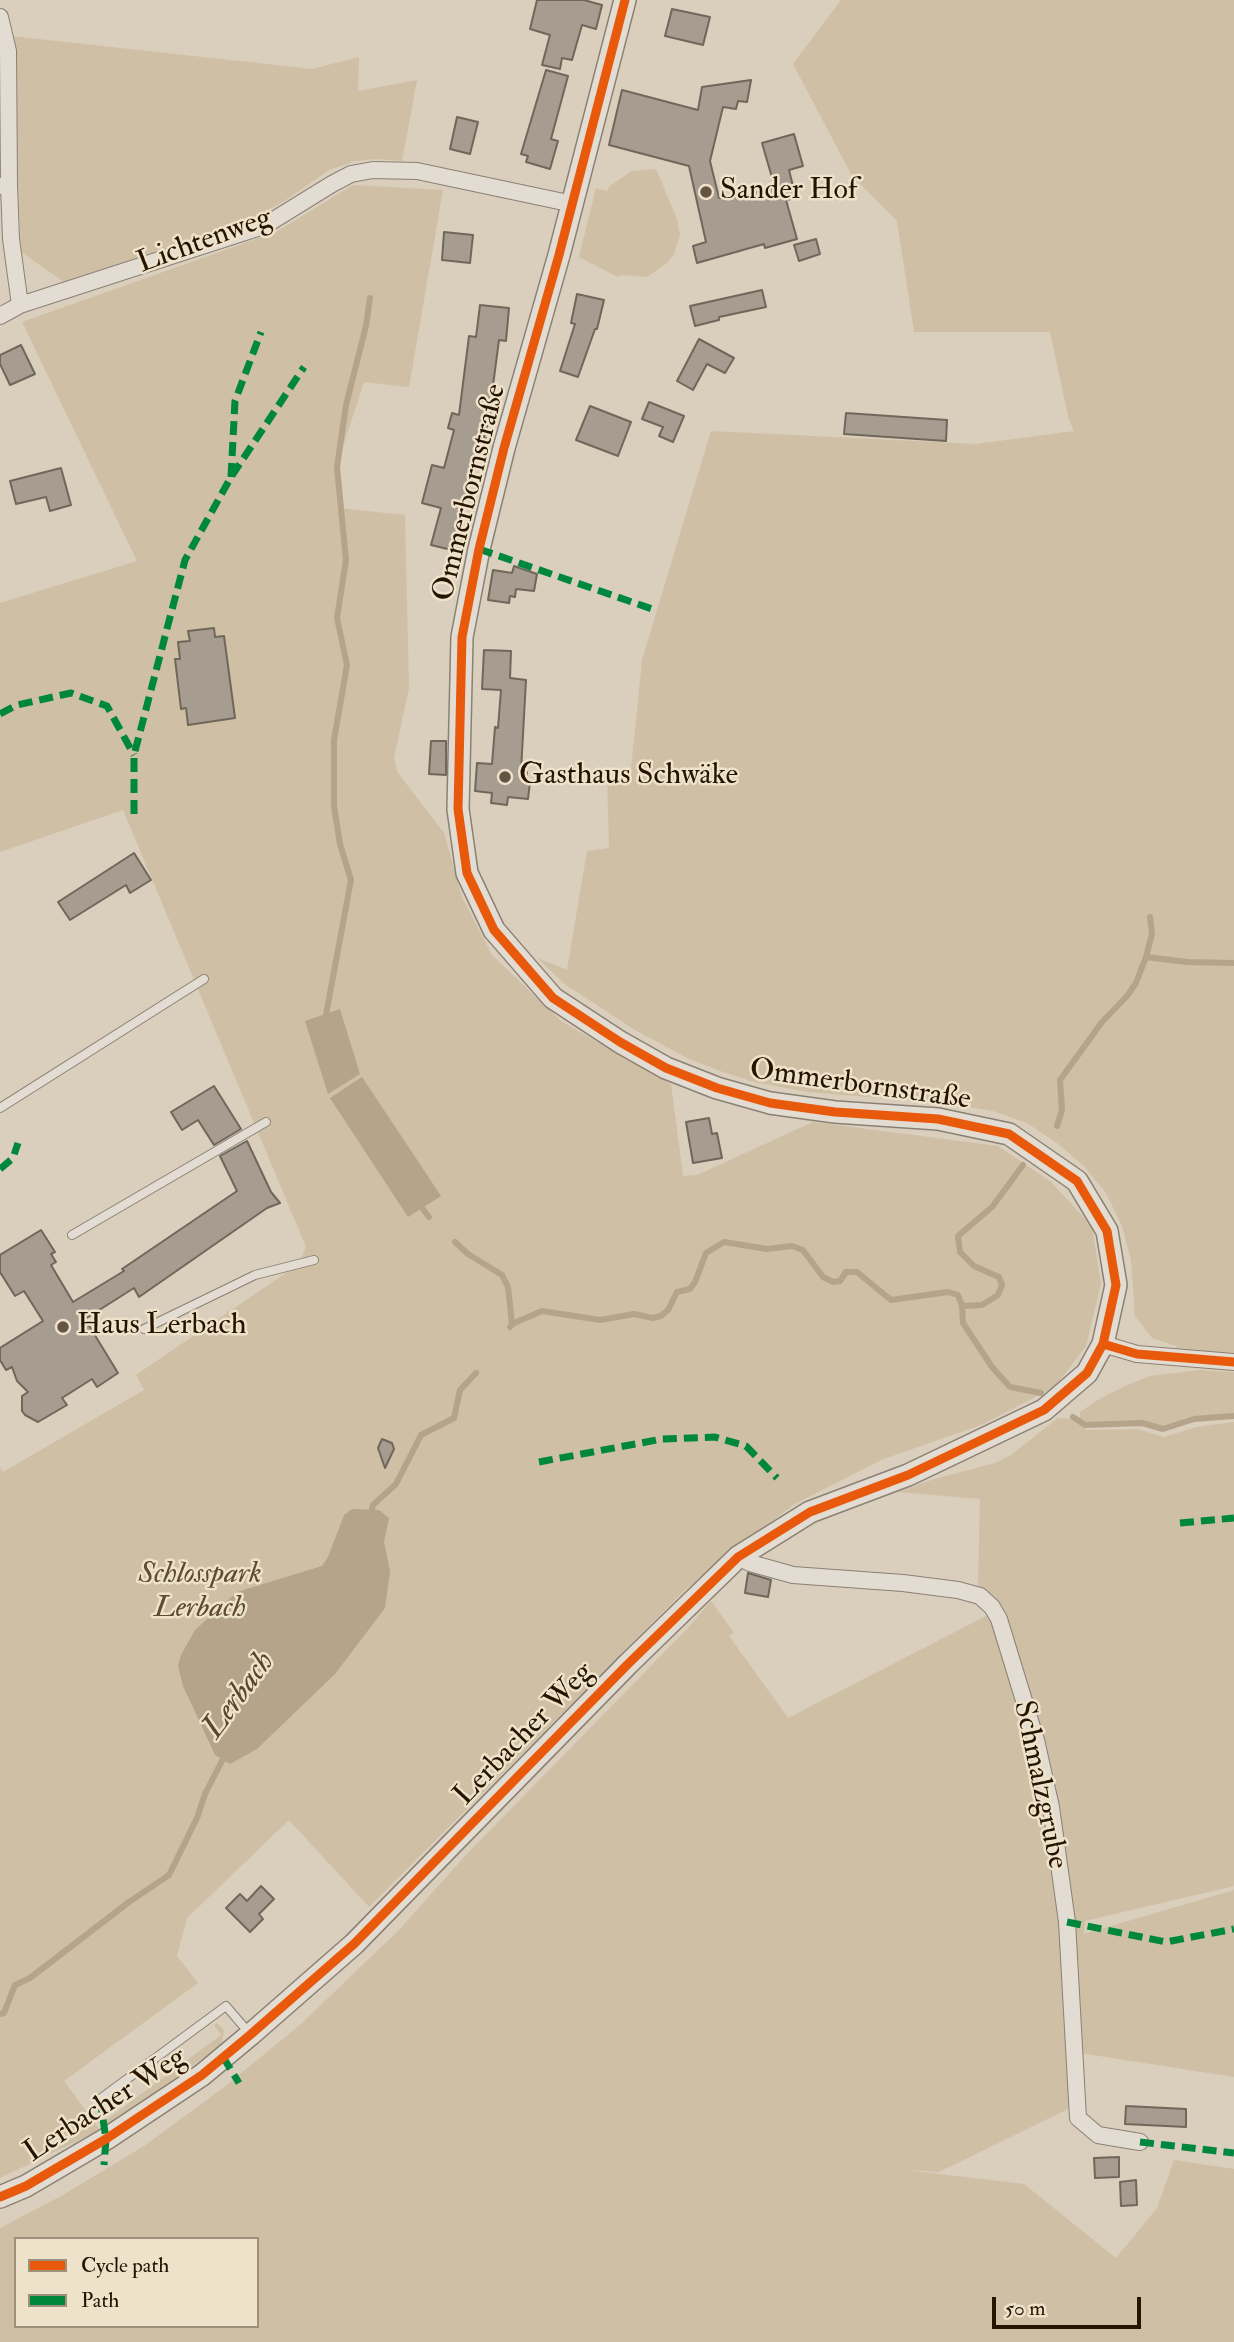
<!DOCTYPE html>
<meta charset="utf-8">
<style>
body{margin:0}
#map{position:relative;width:1234px;height:2342px;overflow:hidden;background:#dacebc;font-family:"IM FELL Double Pica",serif}
canvas{display:block}
.legend{position:absolute;left:14px;top:2237px;width:245px;height:91px;box-sizing:border-box;background:#efe2cb;border:2px solid #9e907a;margin:0;padding:9px 12px;list-style:none;font-size:21px;color:#251400}
.legend li{display:flex;align-items:center;gap:14px;height:35px}
.legend b{width:35px;border:2px solid #9e907a}
.scale{position:absolute;left:992px;top:2297px;width:149px;height:32px;box-sizing:border-box;border:4px solid #251400;border-top:0;padding-left:9px;font-size:21px;line-height:24px;white-space:nowrap;color:#251400;-webkit-text-stroke:5px #efe2cb;paint-order:stroke}
</style>
<div id="map">
<canvas width="1234" height="2342"></canvas>
<ul class="legend">
<li><b style="height:9px;background:#e8590c"></b>Cycle path</li>
<li><b style="height:9px;background:#00873e"></b>Path</li>
</ul>
<div class="scale">50 m</div>
</div>
<script>
const c = document.querySelector('canvas').getContext('2d');
c.lineJoin = 'round';
function fill(path, color) {
  c.fillStyle = color;
  c.fill(path, 'evenodd');
}
function shape(rows) {
  const path = new Path2D();
  for (const r of rows) {
    path.moveTo(r[0], r[1]);
    for (let i = 2; i < r.length; i += 2) path.lineTo(r[i], r[i + 1]);
  }
  return path;
}
function trace(path, color, width, dash) {
  c.strokeStyle = color;
  c.lineWidth = width;
  c.lineCap = dash ? 'butt' : 'round';
  c.setLineDash(dash || []);
  c.stroke(path);
}
function drawText(font, color, halo, rows, align = 'center') {
  c.font = font + ' "IM FELL Double Pica",serif';
  c.lineWidth = 5;
  c.setLineDash([]);
  c.textBaseline = 'middle';
  c.strokeStyle = halo;
  c.fillStyle = color;
  for (const [text, x, y, turn = 0] of rows) {
    c.save();
    c.translate(x, y);
    c.rotate((+turn || 0) * Math.PI / 180);
    c.textAlign = isNaN(turn) ? turn : align;
    if (halo) c.strokeText(text, 0, 0);
    c.fillText(text, 0, 0);
    c.restore();
  }
}
fill(shape([
 [841,0,1234,0,1234,1356,1175,1354,1176,1346,1152,1338,1135,1316,1131,1260,1122,1226,1106,1193,1084,1166,1057,1143,1027,1123,993,1111,943,1103,807,1092,754,1082,720,1071,687,1058,635,1030,566,985,537,958,567,970,587,851,609,848,607,777,630,779,642,660,711,431,976,444,1074,431,1068,416,1050,332,914,332,897,221,851,174,793,64],
 [11,36,312,69,359,57,358,91,417,80,402,161,377,159,355,161,329,170,283,202,247,221,64,282,21,252],
 [656,169,677,219,680,235,674,254,668,262,647,277,620,275,618,277,579,257,596,188,607,191,610,186,632,171],
 [353,185,443,190,409,387,364,382,338,462,339,508,405,515,409,688,394,758,398,773,444,833,462,897,492,955,561,1021,671,1084,683,1176,697,1175,813,1122,998,1146,1051,1182,1092,1226,1101,1284,1086,1346,1055,1387,981,1425,881,1460,793,1505,685,1590,369,1907,289,1820,187,1918,177,1956,198,1983,64,2081,100,2130,0,2178,0,1467,3,1472,144,1390,136,1375,299,1264,306,1247,123,810,0,852,0,603,137,561,22,322,276,232],
 [1199,1370,1234,1372,1234,1416,1195,1420,1165,1430,1136,1423,1089,1427,1076,1419,1080,1419,1080,1412,1101,1398,1125,1386,1150,1376],
 [1058,1418,1070,1419,1087,1430,1138,1429,1164,1437,1196,1427,1234,1422,1234,1886,1085,1921,1084,1934,1234,1890,1234,2077,1080,2053,1073,1924,1002,1610,994,1596,978,1586,980,1499,898,1492,934,1479,995,1463,1011,1455],
 [711,1601,734,1633,729,1636,788,1718,988,1615,996,1630,1033,1746,1046,1812,1062,1927,1072,2107,939,2172,906,2170,1024,2184,1116,2258,1157,2208,1174,2160,1234,2169,1234,2342,0,2342,0,2228,63,2195,144,2146,223,2088,301,2024,400,1929,465,1856,687,1629],
 [16,2239,257,2239,257,2326,16,2326],
 [217,2023,224,2030,222,2044,107,2128,106,2120,221,2035,214,2025]
]), '#cfbfa4');
fill(shape([
 [340,1009,360,1074,328,1094,305,1021],
 [362,1077,441,1196,408,1217,330,1098],
 [352,1509,379,1510,389,1518,384,1542,390,1571,385,1608,335,1674,257,1749,230,1764,215,1755,183,1686,178,1666,181,1655,195,1630,237,1592,322,1566,328,1557,344,1515]
]), '#b5a38a');
trace(shape([
 [1146,957,1152,934,1150,917],
 [325,1020,351,880,340,844,334,806,334,740,347,665,337,618,346,560,337,467,346,405,366,326,370,298],
 [1057,1126,1062,1110,1060,1080,1102,1022,1127,996,1136,983,1146,957,1187,962,1234,963],
 [419,1204,429,1217],
 [455,1242,468,1254,502,1275,508,1287,512,1324],
 [962,1306,982,1305,998,1295,1002,1285,999,1277,974,1266,960,1252,958,1236,992,1207,1023,1165],
 [510,1327,512,1324,542,1311,600,1320,634,1314,653,1318,661,1316,668,1310,677,1292,690,1289,695,1282,706,1253,724,1242,767,1249,792,1246,803,1250,823,1277,833,1282,840,1281,846,1272,857,1272,891,1300,948,1292,958,1295,962,1306,963,1323,992,1367,1010,1387,1041,1393],
 [1073,1417,1085,1425,1142,1423,1163,1429,1194,1419,1234,1416],
 [370,1516,373,1505,396,1484,421,1435,454,1418,460,1390,476,1373],
 [0,2014,4,2013,15,1985,30,1978,129,1902,169,1875,197,1818,205,1794,226,1753]
]), '#b5a38a', 6);
const building = shape([
 [537,0,584,0,602,5,596,29,582,25,572,60,562,58,560,69,542,65,550,35,530,29,537,0],
 [672,9,710,17,703,45,665,36,672,9],
 [546,70,568,76,551,139,558,141,550,169,526,162,528,156,521,154,546,70],
 [751,80,747,102,738,101,736,109,723,107,710,161,719,198,752,196,751,193,775,188,762,143,794,134,803,166,789,170,796,198,786,200,797,239,765,248,764,244,697,263,693,246,706,242,689,166,609,145,622,90,698,110,702,87,751,80],
 [457,117,478,122,470,154,450,149,457,117],
 [444,232,473,235,470,263,442,260,444,232],
 [816,239,820,254,799,261,794,245,816,239],
 [762,290,766,307,719,317,719,320,695,326,690,306,762,290],
 [577,294,604,300,597,329,595,329,578,377,560,371,575,324,571,323,577,294],
 [480,305,509,308,506,341,499,340,490,408,492,409,484,438,490,439,484,460,476,458,456,527,465,529,460,552,431,545,441,508,422,503,432,465,444,468,454,430,448,428,452,413,459,415,469,336,476,337,480,305],
 [699,339,734,358,725,373,707,364,693,390,677,381,699,339],
 [21,345,35,374,10,385,0,364,0,355,21,345],
 [649,402,684,416,673,442,659,436,663,427,642,419,649,402],
 [590,406,631,422,618,456,576,440,590,406],
 [846,413,947,420,946,441,844,434,846,413],
 [61,468,71,505,50,511,46,497,16,504,10,481,61,468],
 [514,566,537,574,534,591,516,589,515,597,510,596,509,603,488,600,493,570,512,573,514,566],
 [214,628,215,637,224,636,235,718,188,725,186,708,181,709,175,659,180,659,178,642,190,641,188,631,214,628],
 [484,650,511,651,510,678,526,680,521,771,527,772,526,782,530,782,528,799,508,797,507,805,491,803,492,793,475,791,477,763,492,764,495,727,498,728,501,690,482,689,484,650],
 [431,741,446,741,446,775,429,774,431,741],
 [134,853,151,880,130,893,126,885,70,920,58,902,134,853],
 [214,1086,241,1129,214,1145,198,1120,182,1130,171,1112,214,1086],
 [709,1118,712,1134,717,1133,722,1158,693,1163,686,1122,709,1118],
 [247,1141,271,1192,280,1203,267,1208,139,1297,134,1288,85,1319,118,1373,97,1387,92,1379,62,1398,67,1405,38,1422,25,1415,22,1411,22,1396,28,1392,17,1381,12,1367,6,1370,0,1360,0,1348,43,1321,24,1291,15,1296,0,1272,0,1255,41,1230,55,1252,51,1254,56,1262,51,1265,73,1302,124,1271,122,1269,237,1191,220,1156,247,1141],
 [382,1439,392,1443,394,1449,385,1468,378,1448,382,1439],
 [748,1573,771,1580,768,1597,745,1593,748,1573],
 [261,1886,274,1899,259,1914,263,1919,250,1932,226,1908,240,1894,247,1901,261,1886],
 [1126,2106,1186,2109,1186,2127,1125,2124,1126,2106],
 [1119,2157,1119,2177,1095,2178,1094,2158,1119,2157],
 [1136,2180,1137,2205,1121,2206,1120,2182,1136,2180]
]);
fill(building, '#a69c8f');
trace(building, '#70675b', 2);
const service = shape([
 [0,1108,204,979],
 [72,1235,266,1122],
 [144,1329,255,1275,314,1260],
 [100,2099,226,2006,250,2034]
]);
const minor = shape([
 [0,17,8,51,9,185],
 [0,186,9,185,11,239,20,305],
 [0,316,20,305,264,226,332,184,351,174,373,170,417,171,573,204],
 [1103,1344,1137,1354,1234,1362],
 [738,1557,750,1563,793,1575,903,1583,958,1590,980,1596,992,1607,999,1619,1036,1740,1051,1807,1067,1922,1078,2118,1098,2135,1140,2142]
]);
const tertiary = shape([
 [0,2197,26,2186,106,2139,202,2075,250,2035,354,1944,628,1664,738,1557,810,1512,908,1475,1044,1410,1087,1373,1103,1344,1116,1285,1107,1231,1077,1181,1009,1134,938,1119,835,1112,770,1103,717,1088,666,1068,620,1042,553,998,494,930,467,873,458,809,462,637,479,549,504,448,559,255,625,0]
]);
trace(service, '#8a8174', 10);
trace(minor, '#8a8174', 18);
trace(tertiary, '#8a8174', 24);
trace(service, '#e2dcd3', 8);
trace(minor, '#e2dcd3', 16);
trace(tertiary, '#e2dcd3', 21);
trace(shape([
 [231,477,235,401,261,332],
 [479,549,655,610],
 [0,714,17,705,71,693,107,706,134,755],
 [134,814,134,755,185,560,231,477,304,367],
 [0,1169,13,1158,18,1143],
 [539,1462,662,1439,715,1437,746,1446,777,1478],
 [1180,1523,1234,1518],
 [1067,1922,1166,1942,1234,1929],
 [223,2057,239,2083],
 [100,2099,106,2139,104,2165],
 [1140,2142,1234,2153]
]), '#00873e', 7, [14, 7]);
trace(shape([
 [1103,1344,1137,1354,1234,1362],
 [0,2197,26,2186,106,2139,202,2075,250,2035,354,1944,628,1664,738,1557,810,1512,908,1475,1044,1410,1087,1373,1103,1344,1116,1285,1107,1231,1077,1181,1009,1134,938,1119,835,1112,770,1103,717,1088,666,1068,620,1042,553,998,494,930,467,873,458,809,462,637,479,549,504,448,559,255,625,0]
]), '#e8590c', 9);
for (const [x, y, r, color] of [
 [706,192,7,"#645542"],
 [505,777,7,"#645542"],
 [63,1327,7,"#645542"]
]) {
  const dot = new Path2D();
  dot.arc(x, y, r, 0, 2 * Math.PI);
  c.fillStyle = color;
  c.fill(dot);
  trace(dot, '#efe2cb', 2.5);
}
drawText('30px', '#251400', '#efe2cb', [
 ["Sander Hof",720,192],
 ["Gasthaus Schwäke",519,777],
 ["Haus Lerbach",77,1327]
], 'left');
drawText('30px', '#251400', '#efe2cb', [
 ["Lichtenweg",205,242,-20],
 ["Ommerbornstraße",471,493,-76],
 ["Ommerbornstraße",860,1086,8],
 ["Lerbacher Weg",525,1735,-46],
 ["Schmalzgrube",1039,1785,78],
 ["Lerbacher Weg",106,2106,-33]
]);
drawText('italic 30px', '#5d4b33', '#efe2cb', [
 ["Schlosspark",200,1576],
 ["Lerbach",200,1610]
]);
drawText('italic 32px', '#58462e', '#efe2cb', [
 ["Lerbach",240,1696,-54]
]);
</script>
